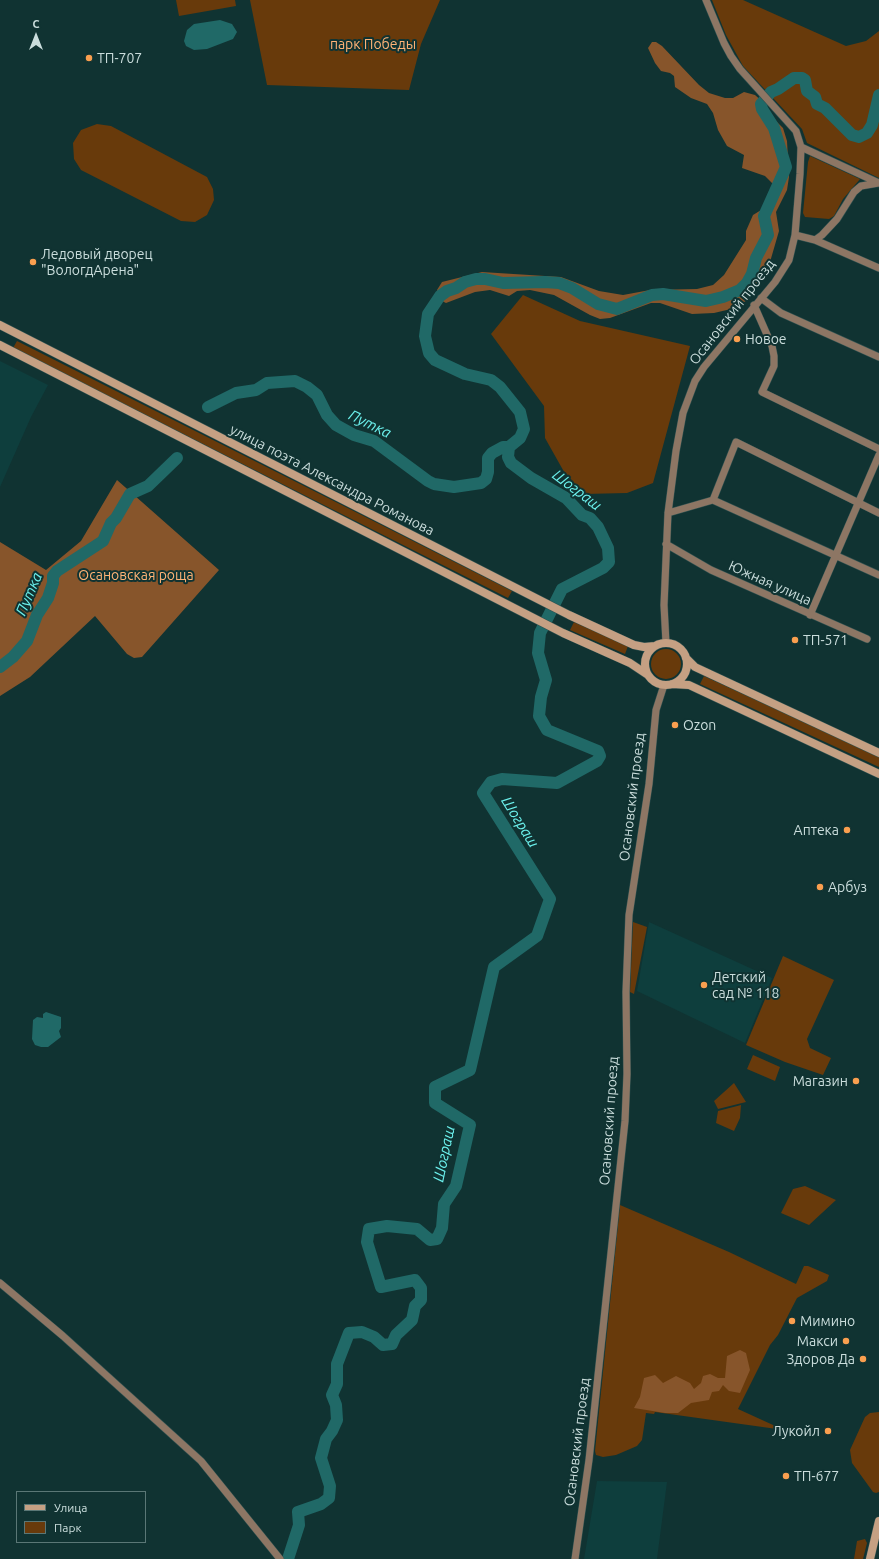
<!DOCTYPE html>
<meta charset="utf-8">
<style>
body{margin:0}
#map{position:relative;width:879px;height:1559px;overflow:hidden;background:#103332;font-family:Ubuntu,sans-serif}
canvas{display:block}
.legend{position:absolute;left:16px;top:1491px;width:130px;height:52px;box-sizing:border-box;background:#103332;border:1px solid #5a7776;margin:0;padding:5px 7px;list-style:none;font-size:12px;color:#cadddc}
.legend li{display:flex;align-items:center;gap:8px;height:20px}
.legend b{width:20px;border:1px solid #5a7776}
.north{position:absolute;left:16px;top:16px;width:40px;height:40px;-webkit-text-stroke:3px #103332;paint-order:stroke;rotate:0deg;font-size:11px;font-weight:700;line-height:16px;text-align:center;color:#cadddc}
.north::after{content:'';display:block;margin:auto;width:14px;height:18px;background:#cadddc;clip-path:polygon(50% 0,100% 100%,50% 72%,0 100%)}
</style>
<div id="map">
<canvas width="879" height="1559"></canvas>
<ul class="legend">
<li><b style="height:5px;background:#c5a083"></b>Улица</li>
<li><b style="height:11px;background:#683a0b"></b>Парк</li>
</ul>
<div class="north">С</div>
</div>
<script>
const c = document.querySelector('canvas').getContext('2d');
c.lineJoin = 'round';
function fill(path, color) {
  c.fillStyle = color;
  c.fill(path, 'evenodd');
}
function shape(rows) {
  const path = new Path2D();
  for (const r of rows) {
    if (r.length === 3) {
      path.moveTo(r[0] + r[2], r[1]);
      path.arc(r[0], r[1], r[2], 0, 2 * Math.PI);
      continue;
    }
    path.moveTo(r[0], r[1]);
    for (let i = 2; i < r.length; i += 2) path.lineTo(r[i], r[i + 1]);
  }
  return path;
}
function trace(path, color, width, dash) {
  c.strokeStyle = color;
  c.lineWidth = width;
  c.lineCap = dash ? 'butt' : 'round';
  c.setLineDash(dash || []);
  c.stroke(path);
}
function drawText(font, color, halo, rows, align = 'center') {
  c.font = font + ' Ubuntu,sans-serif';
  c.lineWidth = 4;
  c.setLineDash([]);
  c.textBaseline = 'middle';
  c.strokeStyle = halo;
  c.fillStyle = color;
  for (const [text, x, y, turn = 0] of rows) {
    c.save();
    c.translate(x, y);
    c.rotate((+turn || 0) * Math.PI / 180);
    c.textAlign = isNaN(turn) ? turn : align;
    if (halo) c.strokeText(text, 0, 0);
    c.fillText(text, 0, 0);
    c.restore();
  }
}
fill(shape([
 [0,361,48,385,31,417,0,487],
 [649,922,772,978,745,1043,637,991],
 [597,1481,667,1482,657,1559,584,1559]
]), '#0e3e3d');
fill(shape([
 [176,0,235,0,236,6,179,16],
 [250,0,440,0,421,44,409,90,267,85],
 [712,0,743,0,846,46,866,41,879,31,879,178,807,143,802,129,743,66,726,35],
 [97,124,111,126,207,177,213,189,214,200,207,215,195,222,181,221,81,170,74,159,73,143,81,130],
 [810,156,860,179,843,199,834,216,829,219,805,217,803,213,808,162],
 [523,295,580,321,690,346,653,483,627,493,584,494,563,470,545,438,544,406,491,334],
 [17,341,512,591,508,598,13,348],
 [574,622,628,646,625,654,570,630],
 [666,664,15],
 [704,676,879,756,879,767,700,684],
 [633,922,647,927,634,994,630,992],
 [783,956,834,980,807,1039,810,1048,831,1058,823,1075,785,1062,746,1045],
 [753,1055,780,1067,775,1081,747,1069],
 [734,1083,746,1102,718,1109,714,1101],
 [741,1105,740,1118,734,1131,716,1123,718,1111],
 [805,1186,836,1200,809,1225,781,1213,793,1189],
 [620,1205,729,1252,796,1284,804,1266,808,1266,829,1275,827,1281,797,1298,778,1335,770,1345,738,1409,784,1430,655,1412,654,1414,646,1413,642,1440,637,1446,616,1455,603,1457,596,1455,595,1451],
 [879,1412,879,1492,876,1493,873,1492,852,1463,850,1450,865,1417,870,1413],
 [865,1539,867,1543,863,1559,854,1559,857,1541]
]), '#683a0b');
fill(shape([
 [652,42,656,42,662,46,699,85,709,93,725,98,733,98,744,92,755,95,764,103,771,116,783,128,787,141,789,177,787,190,776,212,779,231,770,262,755,290,746,301,731,309,714,313,692,314,660,303,651,303,610,318,600,319,590,315,554,295,530,290,517,291,509,296,490,290,475,292,446,303,440,300,437,290,442,282,482,272,561,277,599,291,623,295,650,290,697,289,713,285,724,275,746,240,746,231,753,215,766,207,772,193,773,184,765,176,742,168,744,155,727,146,718,130,713,113,707,104,691,98,675,87,674,76,670,73,661,71,655,63,648,48],
 [117,480,219,570,142,657,134,658,127,654,95,616,30,677,0,696,0,542,46,570,81,541],
 [740,1350,746,1353,750,1370,740,1393,729,1391,723,1385,719,1391,712,1392,709,1400,691,1403,678,1413,665,1413,634,1408,640,1397,644,1378,655,1375,663,1383,676,1376,690,1383,694,1389,701,1383,703,1376,710,1374,718,1378,725,1378,727,1356]
]), '#87552b');
fill(shape([
 [220,20,232,24,237,32,233,39,207,49,194,50,186,46,184,41,187,30,194,24],
 [46,1012,61,1017,61,1028,59,1031,61,1037,48,1047,41,1047,35,1045,32,1039,33,1020,37,1017,43,1018,43,1014]
]), '#206967');
trace(shape([
 [208,407,236,393,256,390,267,383,295,381,307,387,317,395,327,415,336,425,354,435,374,441,428,481,434,484,454,487,481,483,486,479,488,472,488,458,492,453,503,447,509,447],
 [0,667,13,657,27,641,37,615,48,598,53,583,53,576,57,571,103,541,111,523,116,518,130,494,148,486,177,458],
 [288,1559,299,1525,298,1512,321,1504,329,1498,330,1486,321,1458,326,1439,332,1431,337,1420,336,1405,332,1395,337,1384,337,1364,349,1333,362,1332,374,1337,383,1345,392,1344,396,1335,412,1320,415,1306,421,1300,421,1288,415,1280,381,1287,367,1242,369,1229,387,1226,417,1229,430,1240,437,1239,442,1228,444,1204,456,1186,470,1125,435,1103,435,1087,470,1070,494,967,537,936,550,899,483,793,491,782,502,779,557,783,597,761,600,756,598,751,547,730,539,716,541,697,546,680,538,653,540,633,562,589,603,568,609,562,608,548,598,527,590,518,582,515,566,498,531,478,511,463,508,457,509,447,520,438,524,429,520,412,500,387,491,380,465,374,435,360,429,353,425,336,428,314,440,296,447,291,456,288,465,282,476,279,485,279,503,283,545,282,559,283,572,288,598,304,617,309,652,295,663,294,706,301,723,297,740,290,747,283,752,274,756,258,768,235,764,216,786,167,774,128,762,109,761,104,771,92,778,89,794,78,802,78,805,80,807,91,815,97,817,104,825,108,852,135,859,137,867,133,872,125,879,95]
]), '#206967', 12);
const street = shape([
 [801,147,879,183],
 [795,235,815,240,879,268],
 [815,240,822,235,837,219,854,192,861,186,879,183],
 [761,298,781,313,879,357],
 [754,305,772,346,774,356,774,366,762,392,879,449],
 [713,500,879,575],
 [668,513,713,500,736,442,879,513],
 [666,544,711,570,867,639],
 [810,615,879,455],
 [666,643,664,605,668,513,676,451,683,413,695,381,704,367,775,282,789,260,795,235,800,174,801,147,796,131,740,69,731,56,724,43,706,0],
 [0,1283,63,1336,201,1461,280,1559],
 [575,1559,589,1460,625,1121,627,1074,626,992,629,915,649,784,656,710,664,685]
]);
const secondary = shape([
 [0,325,569,615,634,645,644,647,655,646],
 [0,345,563,633,630,663,648,675],
 [666,664,21],
 [686,658,695,667,879,753],
 [672,684,689,685,879,774],
 [870,1559,879,1521]
]);
trace(street, '#315251', 8);
trace(secondary, '#315251', 9);
trace(street, '#8d7664', 7);
trace(secondary, '#c5a083', 8);
for (const [x, y, r, color] of [
 [89,58,4,"#fa9f4f"],
 [33,262,4,"#fa9f4f"],
 [737,339,4,"#fa9f4f"],
 [795,640,4,"#fa9f4f"],
 [675,725,4,"#fa9f4f"],
 [847,830,4,"#fa9f4f"],
 [820,887,4,"#fa9f4f"],
 [704,985,4,"#fa9f4f"],
 [856,1081,4,"#fa9f4f"],
 [792,1321,4,"#fa9f4f"],
 [846,1341,4,"#fa9f4f"],
 [863,1359,4,"#fa9f4f"],
 [828,1431,4,"#fa9f4f"],
 [786,1476,4,"#fa9f4f"]
]) {
  const dot = new Path2D();
  dot.arc(x, y, r, 0, 2 * Math.PI);
  c.fillStyle = color;
  c.fill(dot);
  trace(dot, '#103332', 1.5);
}
drawText('14px', '#ffb376', '#103332', [
 ["парк Победы",373,44],
 ["Осановская роща",136,575]
]);
drawText('14px', '#cadddc', '#103332', [
 ["ТП-707",97,58],
 ["Ледовый дворец",41,254],
 ["\"ВологдАрена\"",41,270],
 ["Новое",745,339],
 ["ТП-571",803,640],
 ["Ozon",683,725],
 ["Аптека",839,830,"right"],
 ["Арбуз",828,887],
 ["Детский",712,977],
 ["сад № 118",712,993],
 ["Магазин",848,1081,"right"],
 ["Мимино",800,1321],
 ["Макси",838,1341,"right"],
 ["Здоров Да",855,1359,"right"],
 ["Лукойл",820,1431,"right"],
 ["ТП-677",794,1476]
], 'left');
drawText('14px', '#cadddc', '#103332', [
 ["Осановский проезд",732,312,-52],
 ["улица поэта Александра Романова",332,480,27],
 ["Южная улица",770,583,24],
 ["Осановский проезд",632,797,-83],
 ["Осановский проезд",609,1121,-86],
 ["Осановский проезд",577,1442,-83]
]);
drawText('italic 15px', '#6df3ef', '#103332', [
 ["Путка",370,424,26],
 ["Шограш",577,490,37],
 ["Путка",29,594,-67],
 ["Шограш",520,822,58],
 ["Шограш",444,1154,-78]
]);
</script>
